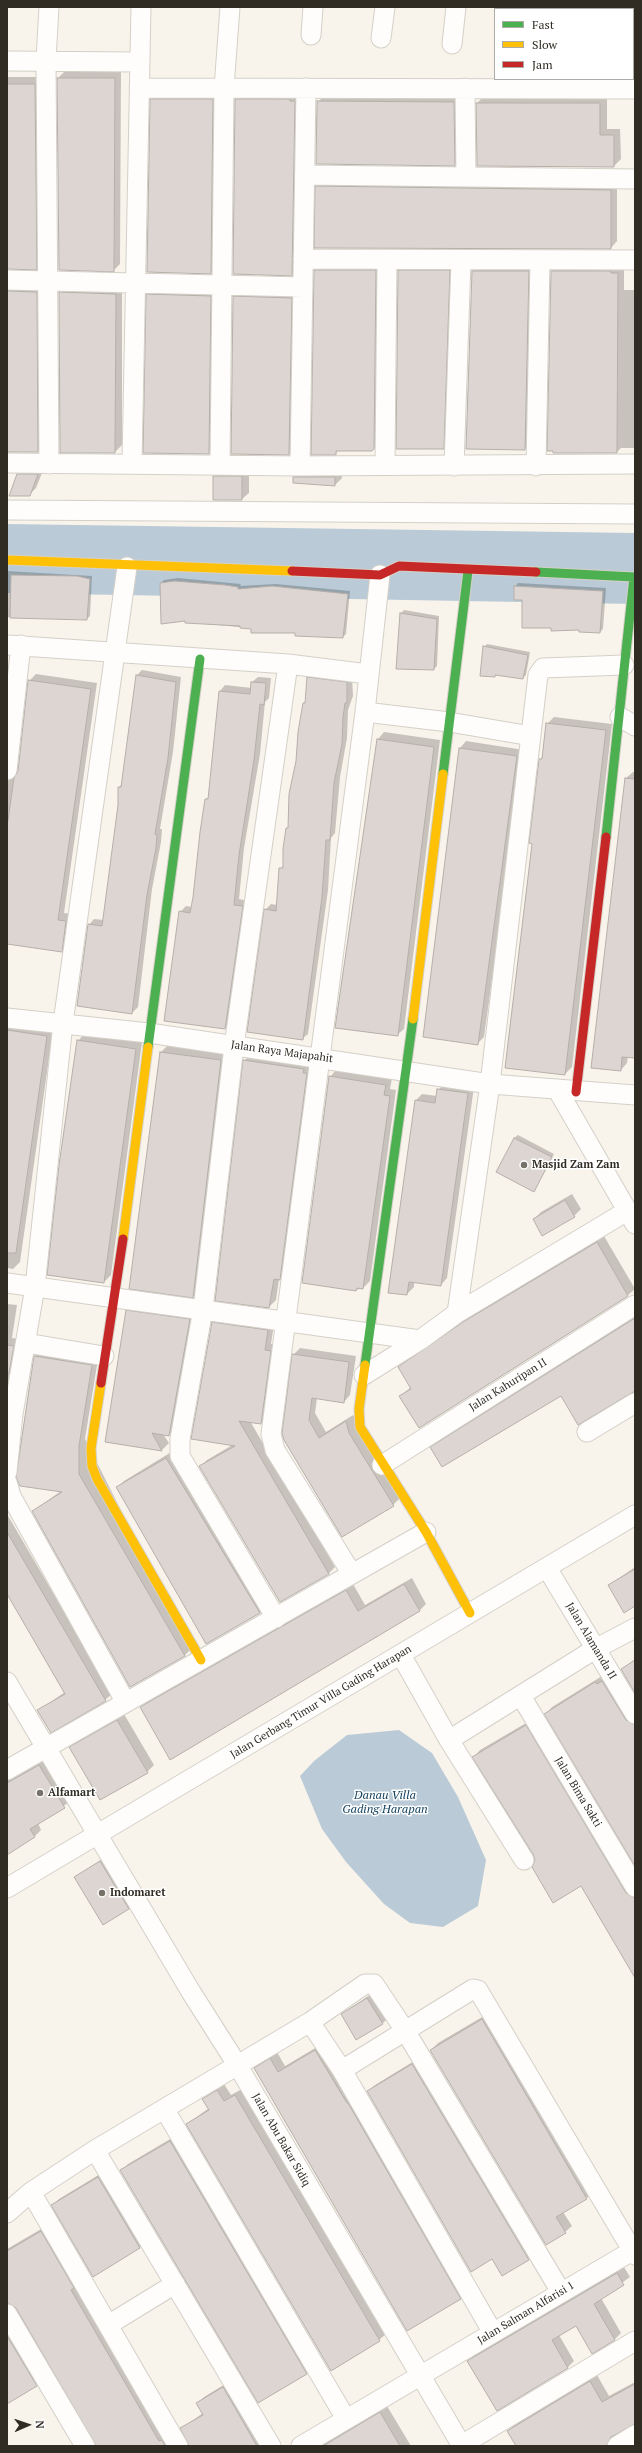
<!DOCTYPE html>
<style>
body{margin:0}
#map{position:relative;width:642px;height:2453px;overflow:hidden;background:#f9f4eb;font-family:"PT Serif",serif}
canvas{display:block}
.frame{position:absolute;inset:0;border:8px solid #302c24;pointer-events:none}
.legend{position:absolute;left:494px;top:8px;width:140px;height:72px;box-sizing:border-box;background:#fff;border:1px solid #acaba7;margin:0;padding:5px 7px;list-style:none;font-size:12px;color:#302c24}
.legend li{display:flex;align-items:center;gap:8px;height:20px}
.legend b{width:20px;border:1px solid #acaba7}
.north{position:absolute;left:8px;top:2405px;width:40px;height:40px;-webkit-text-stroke:3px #fff;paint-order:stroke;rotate:88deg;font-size:11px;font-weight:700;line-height:16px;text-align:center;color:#302c24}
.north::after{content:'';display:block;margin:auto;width:14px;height:18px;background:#302c24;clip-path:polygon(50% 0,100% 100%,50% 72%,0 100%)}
</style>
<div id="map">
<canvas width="642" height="2453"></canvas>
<div class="frame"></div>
<ul class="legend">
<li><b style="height:5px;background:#4caf50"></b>Fast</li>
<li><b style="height:5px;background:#ffc107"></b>Slow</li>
<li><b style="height:5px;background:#c62828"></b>Jam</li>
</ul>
<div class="north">N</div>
</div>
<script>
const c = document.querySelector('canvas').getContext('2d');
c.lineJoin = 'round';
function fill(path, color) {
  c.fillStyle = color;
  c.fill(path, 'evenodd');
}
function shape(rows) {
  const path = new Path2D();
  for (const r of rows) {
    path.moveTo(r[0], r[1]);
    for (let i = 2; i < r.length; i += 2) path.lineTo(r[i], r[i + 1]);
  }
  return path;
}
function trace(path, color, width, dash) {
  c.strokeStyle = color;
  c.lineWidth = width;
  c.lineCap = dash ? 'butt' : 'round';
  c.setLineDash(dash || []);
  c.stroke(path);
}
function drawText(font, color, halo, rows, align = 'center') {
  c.font = font + ' "PT Serif",serif';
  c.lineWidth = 3;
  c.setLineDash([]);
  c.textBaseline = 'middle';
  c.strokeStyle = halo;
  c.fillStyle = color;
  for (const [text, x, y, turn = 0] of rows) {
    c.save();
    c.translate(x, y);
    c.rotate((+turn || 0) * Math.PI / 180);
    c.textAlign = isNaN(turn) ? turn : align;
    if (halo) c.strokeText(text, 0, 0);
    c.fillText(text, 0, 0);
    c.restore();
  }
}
fill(shape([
 [7,524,635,533,635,604,7,593],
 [399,1730,432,1753,458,1797,486,1860,478,1906,443,1927,410,1923,384,1904,346,1862,322,1829,300,1776,314,1761,347,1735]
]), '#bacbd7');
fill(shape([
 [65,71,121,72,120,264,113,271,58,78],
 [7,77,42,77,43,262,36,269,7,269],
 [158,93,219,93,217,266,211,273,151,99],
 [243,93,296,93,298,268,292,275,236,100],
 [325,95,461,95,461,158,454,165,318,102],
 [484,96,607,96,607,129,620,129,621,159,614,166,477,103],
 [323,180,617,183,617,241,611,248,316,187],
 [322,264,382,264,379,443,372,450,339,450,335,454,315,270],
 [406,264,456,264,450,441,443,448,399,271],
 [479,264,535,264,532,443,525,449,467,448,473,271],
 [559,264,624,267,624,290,635,290,635,448,621,448,617,452,552,271],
 [7,281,43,285,44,445,38,451,7,451],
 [67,286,122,287,122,445,115,452,60,293],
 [154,288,217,289,216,446,209,453,147,295],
 [241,290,298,291,296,447,289,454,234,297],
 [25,468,44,468,36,488,29,495,18,475],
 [221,470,249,470,249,493,242,499,214,477],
 [342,470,342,478,335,485,294,477,301,471],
 [7,571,92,576,90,616,87,619,7,617],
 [178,578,241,584,240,586,276,584,350,591,346,634,343,637,186,622,161,583,164,580],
 [518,583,606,588,603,629,600,632,552,627,522,599,515,587],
 [404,610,439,616,437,666,434,669,401,613],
 [487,644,530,652,526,675,523,678,497,674,495,676,484,647],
 [142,670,181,677,173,752,160,829,162,829,161,842,152,889,138,1007,132,1013,89,925,94,919,104,920,119,805,119,787,122,784,137,675],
 [314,672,352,677,353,696,348,710,347,738,340,777,335,833,331,838,328,890,308,1034,302,1039,265,910,271,904,277,905,280,869,284,865,304,703,306,701,308,678],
 [36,674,97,683,64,913,72,914,68,944,62,951,7,943,7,772,14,775,18,772,29,681],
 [258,677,271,678,269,698,265,702,260,754,244,848,239,899,248,901,231,1022,225,1028,180,912,186,906,192,907,206,799,210,796,220,691,225,685,252,688,252,682],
 [554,717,612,724,572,1067,565,1074,533,843,540,760,543,756,547,724],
 [384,732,440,740,404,1029,397,1035,378,739],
 [466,741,524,750,484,1037,477,1044,460,748],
 [633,772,635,772,635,1057,628,1056,627,1063,621,1070,626,778],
 [7,1023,53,1030,20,1262,13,1269,7,1268],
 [84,1034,142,1042,111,1275,104,1282,78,1041],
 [168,1045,228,1054,200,1290,193,1297,130,1288,161,1052],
 [251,1054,313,1067,286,1272,279,1279,276,1300,269,1307,244,1061],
 [336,1070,392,1078,390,1089,396,1090,370,1281,363,1288,356,1290,330,1077],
 [445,1083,474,1087,447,1278,441,1285,414,1281,414,1287,407,1294,416,1100,422,1094,437,1096,438,1090],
 [518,1135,554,1154,534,1191,514,1138],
 [572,1194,581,1209,574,1216,534,1219,541,1212],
 [604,1236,635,1289,628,1295,419,1427,400,1396,411,1387,399,1367,471,1316],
 [7,1304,17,1305,12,1338,20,1339,7,1418],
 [133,1304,196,1313,176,1428,169,1435,163,1434,169,1443,162,1450,106,1442,127,1311],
 [220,1316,274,1324,271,1344,277,1344,268,1416,261,1423,250,1421,335,1567,328,1574,200,1467,207,1460,234,1444,213,1323],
 [635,1316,635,1390,561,1395,432,1448,438,1441],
 [300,1348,356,1356,350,1395,344,1402,317,1398,315,1413,326,1432,353,1415,400,1498,393,1505,283,1433,293,1355],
 [42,1349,98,1359,85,1439,191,1649,184,1656,33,1511,61,1491,18,1477,35,1356],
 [173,1451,267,1606,260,1613,207,1643,117,1488,124,1481],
 [7,1514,112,1694,105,1700,39,1710,65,1692,7,1593],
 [635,1567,635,1605,609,1585],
 [412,1578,426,1604,420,1610,142,1707,148,1700,353,1584,365,1605],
 [635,1659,635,1691,622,1669],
 [602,1676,635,1716,635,1864,546,1714,552,1707],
 [124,1714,154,1765,147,1772,71,1747,77,1741],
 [533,1719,635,1889,635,1976,581,1885,536,1860,534,1854,474,1757,480,1750],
 [46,1759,71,1801,38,1823,41,1830,35,1836,7,1854,7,1778,9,1777,10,1779],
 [104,1858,132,1905,129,1909,75,1877],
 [374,1992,389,2017,382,2024,342,2014],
 [489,2013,593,2191,587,2198,563,2212,572,2226,565,2232,431,2050,438,2043],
 [322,2044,467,2292,460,2298,255,2068,277,2052,285,2066],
 [419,2058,535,2252,528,2259,368,2091,375,2085],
 [224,2084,231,2095,242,2089,386,2334,379,2340,187,2124,209,2108,204,2099],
 [177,2135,313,2366,306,2373,121,2171,128,2164],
 [105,2171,147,2240,140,2247,93,2275,53,2205,59,2199],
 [48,2225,177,2446,97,2446,17,2308,7,2302,7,2249],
 [624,2267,630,2277,601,2298,621,2333,615,2339,592,2353,576,2325,559,2335,574,2361,567,2368,469,2361,475,2354],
 [7,2318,43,2378,7,2403],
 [597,2375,609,2396,635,2382,635,2424,629,2425,615,2433,612,2439,617,2446,517,2446,508,2431,515,2424],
 [230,2381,268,2446,188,2446,189,2441,182,2428,203,2413,197,2404,204,2397],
 [387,2406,411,2446,319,2446]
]), '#0003');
const building = shape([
 [57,78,115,78,114,272,59,270,57,78],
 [7,84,35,84,37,270,7,269,7,84],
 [150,99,213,99,211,274,147,272,150,99],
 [235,99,290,99,290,101,295,101,292,276,233,274,235,99],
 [317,101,454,102,455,166,316,164,317,101],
 [476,103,600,103,600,135,614,135,614,167,477,166,476,103],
 [315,186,611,190,611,249,314,248,315,186],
 [314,270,376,270,374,449,372,451,336,451,336,455,311,455,314,270],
 [398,270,450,270,444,449,396,449,398,270],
 [472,271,529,271,525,450,466,449,472,271],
 [551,271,611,271,611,273,618,273,617,453,553,453,553,451,547,451,551,271],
 [7,291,37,292,38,452,7,452,7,291],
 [59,292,116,294,115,453,60,453,59,292],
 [146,294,211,296,209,454,143,453,146,294],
 [233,296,292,298,289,455,231,454,233,296],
 [17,474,38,474,30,496,9,496,17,474],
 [213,476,242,476,242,500,213,500,213,476],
 [293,477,335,477,335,486,293,483,293,477],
 [11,575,77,576,90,579,87,620,10,618,11,575],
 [174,581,225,585,238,587,238,589,272,586,348,594,343,638,295,636,295,633,251,633,251,629,240,628,240,626,185,623,185,621,161,624,160,583,174,581],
 [514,586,603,591,600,633,579,632,579,630,551,631,551,628,522,628,522,600,514,600,514,586],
 [400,613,437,619,434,670,396,669,400,613],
 [483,646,528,655,523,679,495,675,495,677,480,676,483,646],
 [136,675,176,682,168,758,155,834,157,835,156,848,147,895,132,1014,77,1006,88,924,102,926,118,805,118,787,121,787,136,675],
 [307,677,347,682,347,703,345,703,343,717,342,744,334,783,330,840,326,840,322,897,303,1040,247,1032,264,909,276,911,279,868,283,868,283,849,286,828,288,828,289,794,296,761,298,732,303,703,305,703,307,677],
 [28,680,91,689,58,920,66,921,62,952,7,944,7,827,14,778,18,771,28,680],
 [251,682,266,683,264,705,260,704,254,760,239,855,234,905,243,906,225,1029,164,1021,179,911,190,913,193,897,200,832,205,799,208,799,219,691,250,694,251,682],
 [546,723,606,730,565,1075,505,1068,532,844,529,843,539,759,542,759,546,723],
 [377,739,434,747,398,1036,335,1028,377,739],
 [459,748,517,756,478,1045,423,1037,459,748],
 [625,778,635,779,635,1058,622,1057,621,1071,591,1068,625,778],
 [7,1030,47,1036,16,1253,7,1253,7,1030],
 [77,1040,136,1049,104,1283,47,1275,59,1165,77,1040],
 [160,1052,221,1060,193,1298,129,1289,160,1052],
 [243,1060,304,1069,303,1073,307,1073,280,1280,274,1279,269,1308,215,1301,243,1060],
 [329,1076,386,1085,384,1095,390,1096,363,1289,357,1288,356,1291,302,1283,329,1076],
 [437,1089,468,1093,441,1286,409,1282,407,1295,388,1293,415,1100,435,1103,437,1089],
 [514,1138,552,1157,534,1192,496,1172,514,1138],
 [565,1200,575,1217,542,1236,533,1219,565,1200],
 [597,1242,628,1296,419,1428,399,1396,411,1389,398,1367,463,1322,597,1242],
 [126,1310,190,1319,169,1436,152,1433,162,1451,105,1442,126,1310],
 [635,1318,635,1391,578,1425,561,1396,442,1467,430,1447,635,1318],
 [212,1322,268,1330,265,1350,271,1351,261,1424,239,1421,329,1574,280,1602,199,1466,235,1446,191,1439,212,1322],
 [7,1345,14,1346,9,1373,7,1372,7,1345],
 [292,1354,349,1362,344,1403,312,1398,309,1420,319,1438,346,1421,349,1433,394,1506,342,1537,284,1440,282,1433,292,1354],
 [34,1356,92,1365,79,1446,79,1474,185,1656,130,1687,32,1511,62,1492,20,1486,16,1477,34,1356],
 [166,1458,260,1613,206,1644,116,1487,166,1458],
 [7,1532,106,1701,51,1733,37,1710,65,1694,7,1594,7,1532],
 [635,1569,635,1606,624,1613,608,1585,635,1569],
 [404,1584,420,1611,170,1760,140,1707,346,1590,358,1611,404,1584],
 [635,1660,635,1693,621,1669,635,1660],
 [602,1681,626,1720,635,1725,635,1866,544,1714,595,1682,597,1684,602,1681],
 [117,1720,148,1773,100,1800,69,1747,117,1720],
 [526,1725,626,1893,635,1898,635,1978,581,1886,553,1903,532,1867,535,1860,533,1854,472,1757,526,1725],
 [39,1765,65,1808,30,1829,35,1837,7,1855,7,1783,39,1765],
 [100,1861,129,1909,103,1925,74,1877,100,1861],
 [367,1998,383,2024,356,2040,341,2014,367,1998],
 [482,2019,587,2199,556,2217,566,2233,546,2245,430,2050,482,2019],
 [315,2050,347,2103,348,2103,461,2299,407,2331,254,2068,270,2058,278,2072,315,2050],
 [412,2064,529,2260,502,2276,492,2259,471,2272,367,2091,412,2064],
 [217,2090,224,2101,235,2095,380,2341,331,2371,186,2124,209,2110,202,2099,217,2090],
 [170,2141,307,2374,258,2403,120,2170,170,2141],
 [98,2177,140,2248,93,2277,51,2205,98,2177],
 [41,2231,74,2288,71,2290,159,2441,162,2440,165,2446,96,2446,16,2308,7,2303,7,2251,41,2231],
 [617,2273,624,2285,594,2304,615,2340,592,2354,576,2326,552,2340,568,2368,497,2411,467,2361,617,2273],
 [7,2336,37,2386,7,2404,7,2336],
 [590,2381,602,2402,635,2384,635,2424,611,2437,606,2446,516,2446,507,2431,590,2381],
 [223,2387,257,2446,189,2446,180,2428,203,2415,196,2403,223,2387],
 [380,2412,400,2446,323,2446,380,2412]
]);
fill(building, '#dcd5d1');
trace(building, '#b5afaa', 1);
const street = shape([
 [529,9,529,7],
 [599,9,599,7],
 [311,35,313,7],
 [381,38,385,7],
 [452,44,456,7],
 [7,61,139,62],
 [139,88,635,89],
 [465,88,466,177],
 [305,175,635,179],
 [303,259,635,260],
 [7,280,303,287],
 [7,463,300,466,635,464],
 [132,463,141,7],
 [49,464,46,60,49,7],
 [220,464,224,88,230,7],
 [385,465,387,260],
 [300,466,306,88],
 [454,466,461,260],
 [536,466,540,260],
 [7,510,635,514],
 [7,645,288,664,368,674],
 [365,712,449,722,531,736],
 [620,717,635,726],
 [7,770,21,645],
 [7,1018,149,1033,490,1084,635,1095],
 [557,1089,635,1224],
 [7,1283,420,1340],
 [457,1313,490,1084,538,675,543,668,624,665],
 [26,1343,104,1356],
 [364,1375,420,1340,457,1313,627,1211],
 [587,1432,635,1403],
 [382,1465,635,1305],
 [7,1472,13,1414,35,1287,63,1023,127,567],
 [7,1482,11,1496,125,1701],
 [547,1568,635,1714],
 [352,1574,275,1450,271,1434,365,712,380,575],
 [276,1618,180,1456,180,1439,203,1309,234,1046,288,664],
 [401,1655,449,1740,595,1649,635,1628],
 [7,1682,191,1992,238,2066,462,2446],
 [521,1696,635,1887],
 [449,1740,524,1860],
 [7,1770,426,1532],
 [7,1888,635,1515],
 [310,2022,365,1984,374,1984,406,2032,561,2292],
 [342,2070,473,1989,478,1990,635,2255],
 [165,2110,346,2419],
 [95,2150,271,2446],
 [31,2192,178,2446],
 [7,2213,31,2192,95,2150,310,2022,342,2070,493,2333],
 [7,2314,85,2446],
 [108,2325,175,2284],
 [301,2446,632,2251],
 [460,2446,635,2341],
 [617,2446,635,2435]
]);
const fast = shape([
 [536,572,634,577,606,837],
 [443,774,468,571],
 [148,1047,200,659],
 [365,1365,413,1019]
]);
const slow = shape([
 [7,560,292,571],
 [413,1019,443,774],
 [123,1239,148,1047],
 [365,1365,359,1409,360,1427,426,1532,470,1613],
 [101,1383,91,1448,92,1466,97,1479,201,1660]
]);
const jam = shape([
 [292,571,380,575,399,566,536,572],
 [576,1092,606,837],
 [101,1383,123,1239]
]);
trace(street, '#d4d0c8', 21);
trace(fast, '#d4d0c8', 11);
trace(slow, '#d4d0c8', 11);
trace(jam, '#d4d0c8', 11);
trace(street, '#fefdfc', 19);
trace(fast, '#4caf50', 9);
trace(slow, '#ffc107', 9);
trace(jam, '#c62828', 9);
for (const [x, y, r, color] of [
 [524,1165,4,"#76726a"],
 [40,1793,4,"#76726a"],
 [102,1893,4,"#76726a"]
]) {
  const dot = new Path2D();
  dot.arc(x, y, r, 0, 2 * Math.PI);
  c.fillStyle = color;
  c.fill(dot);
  trace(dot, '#fff', 1.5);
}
drawText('11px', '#302c24', '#fff', [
 ["Jalan Raya Majapahit",282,1052,8],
 ["Jalan Kahuripan II",508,1385,-32],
 ["Jalan Alamanda II",591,1641,59],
 ["Jalan Gerbang Timur Villa Gading Harapan",321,1702,-31],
 ["Jalan Bima Sakti",578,1792,59],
 ["Jalan Abu Bakar Sidiq",281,2140,60],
 ["Jalan Salman Alfarisi 1",526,2313,-31]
]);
drawText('bold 11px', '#302c24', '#fff', [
 ["Masjid Zam Zam",532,1165],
 ["Alfamart",48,1793],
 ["Indomaret",110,1893]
], 'left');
drawText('italic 12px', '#12415f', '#fff', [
 ["Danau Villa",385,1796],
 ["Gading Harapan",385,1810]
]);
</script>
